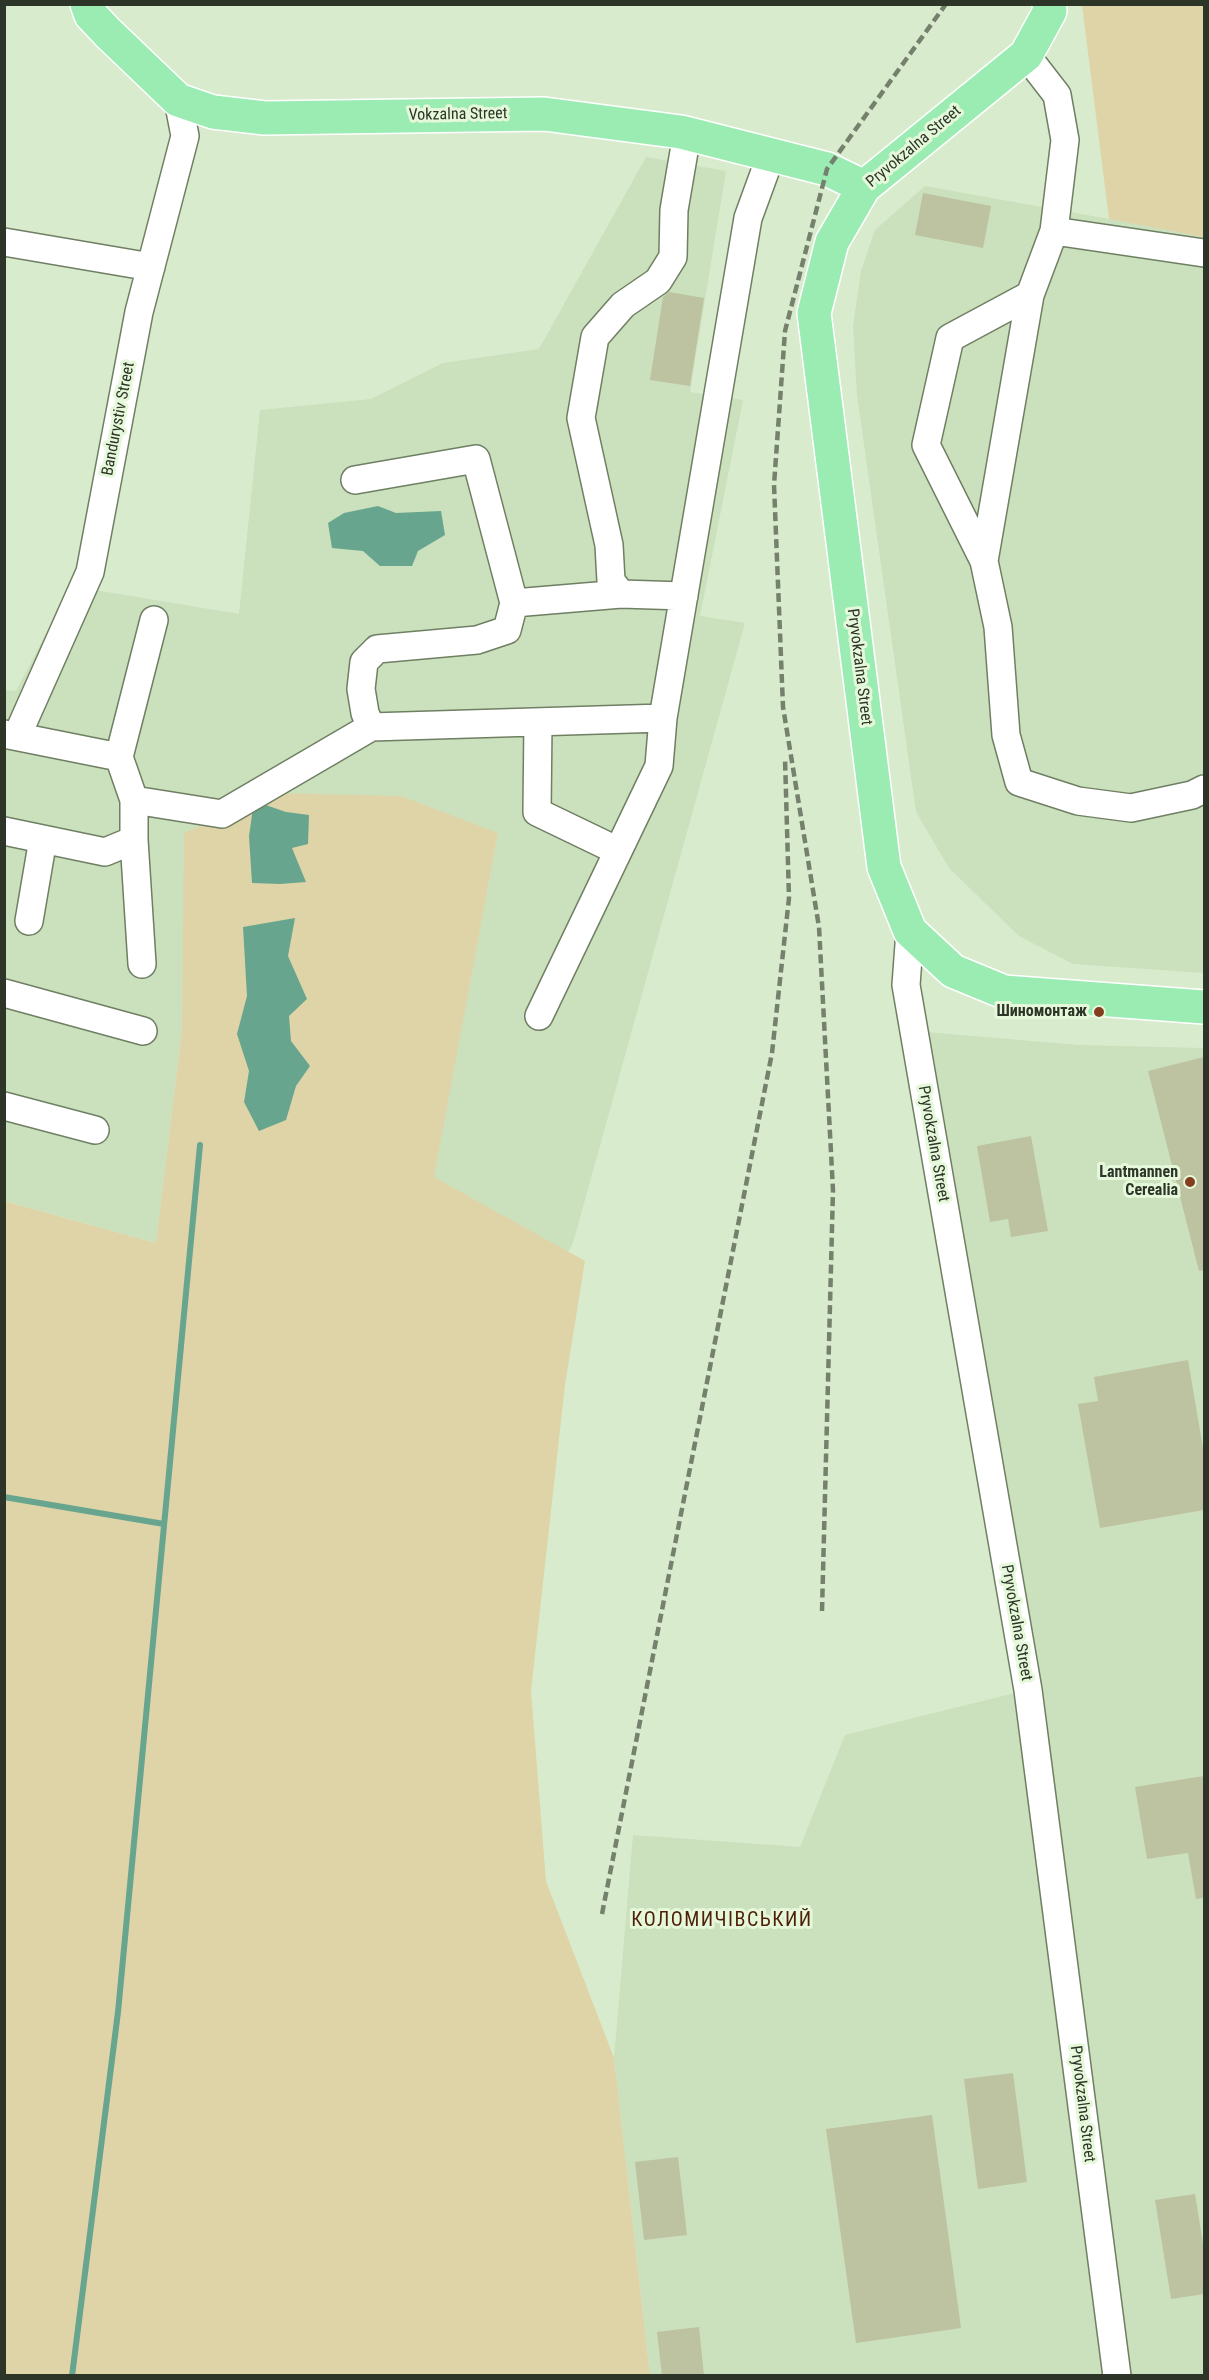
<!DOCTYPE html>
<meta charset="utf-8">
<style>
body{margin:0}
#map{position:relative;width:1209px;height:2380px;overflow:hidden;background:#d9ebcd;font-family:"Roboto Condensed",sans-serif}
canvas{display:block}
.frame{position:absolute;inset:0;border:6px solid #2d3428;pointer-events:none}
</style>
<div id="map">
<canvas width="1209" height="2380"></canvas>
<div class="frame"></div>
</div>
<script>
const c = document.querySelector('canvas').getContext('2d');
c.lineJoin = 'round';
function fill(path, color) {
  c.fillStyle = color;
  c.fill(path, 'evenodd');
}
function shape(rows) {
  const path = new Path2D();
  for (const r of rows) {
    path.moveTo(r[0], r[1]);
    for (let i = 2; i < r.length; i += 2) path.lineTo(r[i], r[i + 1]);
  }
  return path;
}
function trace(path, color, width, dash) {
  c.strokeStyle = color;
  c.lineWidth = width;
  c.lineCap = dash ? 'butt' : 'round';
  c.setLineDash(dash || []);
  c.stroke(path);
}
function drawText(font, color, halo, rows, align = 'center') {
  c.font = font + ' "Roboto Condensed",sans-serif';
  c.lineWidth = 6;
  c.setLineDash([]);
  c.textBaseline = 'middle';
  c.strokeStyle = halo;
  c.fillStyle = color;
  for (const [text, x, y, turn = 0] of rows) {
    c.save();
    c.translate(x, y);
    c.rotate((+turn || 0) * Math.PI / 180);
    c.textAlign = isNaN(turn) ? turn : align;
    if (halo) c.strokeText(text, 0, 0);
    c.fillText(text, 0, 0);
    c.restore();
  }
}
fill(shape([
 [646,157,726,171,690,392,743,400,700,616,745,623,573,1243,568,1252,433,1177,498,833,185,833,182,1029,156,1243,5,1201,4,690,16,691,71,586,239,614,260,410,371,399,443,363,539,349],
 [925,186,1204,236,1204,973,1073,964,1019,936,949,868,916,812,857,395,853,326,861,271,875,230],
 [914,1031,1079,1045,1204,1048,1204,2375,650,2375,614,2058,633,1835,800,1847,845,1735,1027,1690]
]), '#cbe0bc');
fill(shape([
 [1082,5,1204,5,1204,237,1109,219],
 [277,793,401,796,498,833,434,1177,585,1261,565,1385,531,1691,546,1881,614,2058,650,2375,5,2375,4,1201,156,1243,182,1029,184,833]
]), '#dfd4a8');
fill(shape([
 [378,506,396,513,441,511,445,535,418,551,412,566,380,566,363,551,332,548,328,523,344,513],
 [254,801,286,812,309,815,308,844,292,848,306,882,280,884,252,883,249,836],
 [295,918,288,956,307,999,289,1016,291,1041,310,1066,296,1086,286,1120,259,1131,244,1102,249,1071,237,1034,247,996,243,927]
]), '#67a58e');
trace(shape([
 [4,1497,164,1524],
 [72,2376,118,2012,200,1145]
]), '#67a58e', 6);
fill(shape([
 [923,193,991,206,983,248,915,235],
 [669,292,704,298,690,386,650,380,663,297],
 [1204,1057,1204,1270,1199,1271,1148,1071],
 [1031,1136,1048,1231,1011,1237,1008,1219,990,1222,977,1146],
 [1188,1360,1204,1454,1204,1510,1100,1528,1078,1404,1098,1401,1094,1377],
 [1204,1776,1204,1898,1196,1899,1188,1853,1147,1859,1135,1787],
 [1013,2073,1027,2182,978,2189,964,2079],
 [932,2115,961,2328,856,2343,826,2129],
 [678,2157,687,2235,644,2240,635,2162],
 [1195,2194,1204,2250,1204,2294,1171,2299,1155,2200],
 [699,2327,704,2376,662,2376,657,2332]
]), '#bdc2a1');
const minor = shape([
 [1026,55,1057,95,1065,140,1054,231,1030,295,984,561,998,627,1006,735,1019,782,1078,801,1131,808,1192,795,1204,789],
 [1054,231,1204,253],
 [4,242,151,267],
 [355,480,476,459,514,603,507,630,477,640,377,649,364,662,361,689,365,713,371,727],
 [984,561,926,445,950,338,1030,295],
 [684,596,621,594,611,581,609,545,581,418,595,337,623,305,658,281,673,257,674,210,687,134],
 [514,603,621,594],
 [538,722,537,812,618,851],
 [4,734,119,757],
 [17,736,90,572,139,312,185,136,178,100],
 [134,800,222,814,371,727,663,718],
 [4,831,105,852,134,840,134,800,119,757,154,620],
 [134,840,142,964],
 [29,921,43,839],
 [910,931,906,985,1028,1690,1117,2376],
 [4,993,143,1031],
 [539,1016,659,766,663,718,748,218,771,155],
 [4,1106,95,1130]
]);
const major = shape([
 [87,4,91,15,108,33,178,100,213,112,265,118,544,114,681,132,827,169,864,187],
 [1049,4,1050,11,1026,55,864,187,832,242,814,313,884,867,910,931,953,971,1004,992,1204,1007]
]);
trace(minor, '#6f7f63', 30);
trace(major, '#fff', 36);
trace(minor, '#fff', 27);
trace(major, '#9aecb3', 33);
trace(shape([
 [822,1611,833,1190,819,927,783,707,774,485,785,331,827,169,946,4],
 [602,1914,772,1053,789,898,785,758]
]), '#75806d', 4.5, [9, 4.5]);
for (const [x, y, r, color] of [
 [1099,1012,6,"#853d1f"],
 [1190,1182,6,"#853d1f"]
]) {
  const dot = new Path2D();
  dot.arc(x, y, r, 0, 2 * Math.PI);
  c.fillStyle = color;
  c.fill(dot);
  trace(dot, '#e6f8da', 2);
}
drawText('16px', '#2d3428', '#e6f8da', [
 ["Vokzalna Street",458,115,-1],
 ["Pryvokzalna Street",914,147,-40],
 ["Bandurystiv Street",119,419,-79],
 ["Pryvokzalna Street",859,667,83],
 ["Pryvokzalna Street",933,1144,80],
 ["Pryvokzalna Street",1016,1623,80],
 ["Pryvokzalna Street",1082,2104,83]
]);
drawText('bold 16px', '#2d3428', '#e6f8da', [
 ["Шиномонтаж",1087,1012],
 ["Lantmannen",1178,1173],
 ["Cerealia",1178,1191]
], 'right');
c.letterSpacing = '1.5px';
drawText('20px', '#501f0a', '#e6f8da', [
 ["КОЛОМИЧІВСЬКИЙ",722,1921]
]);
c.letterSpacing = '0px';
</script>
